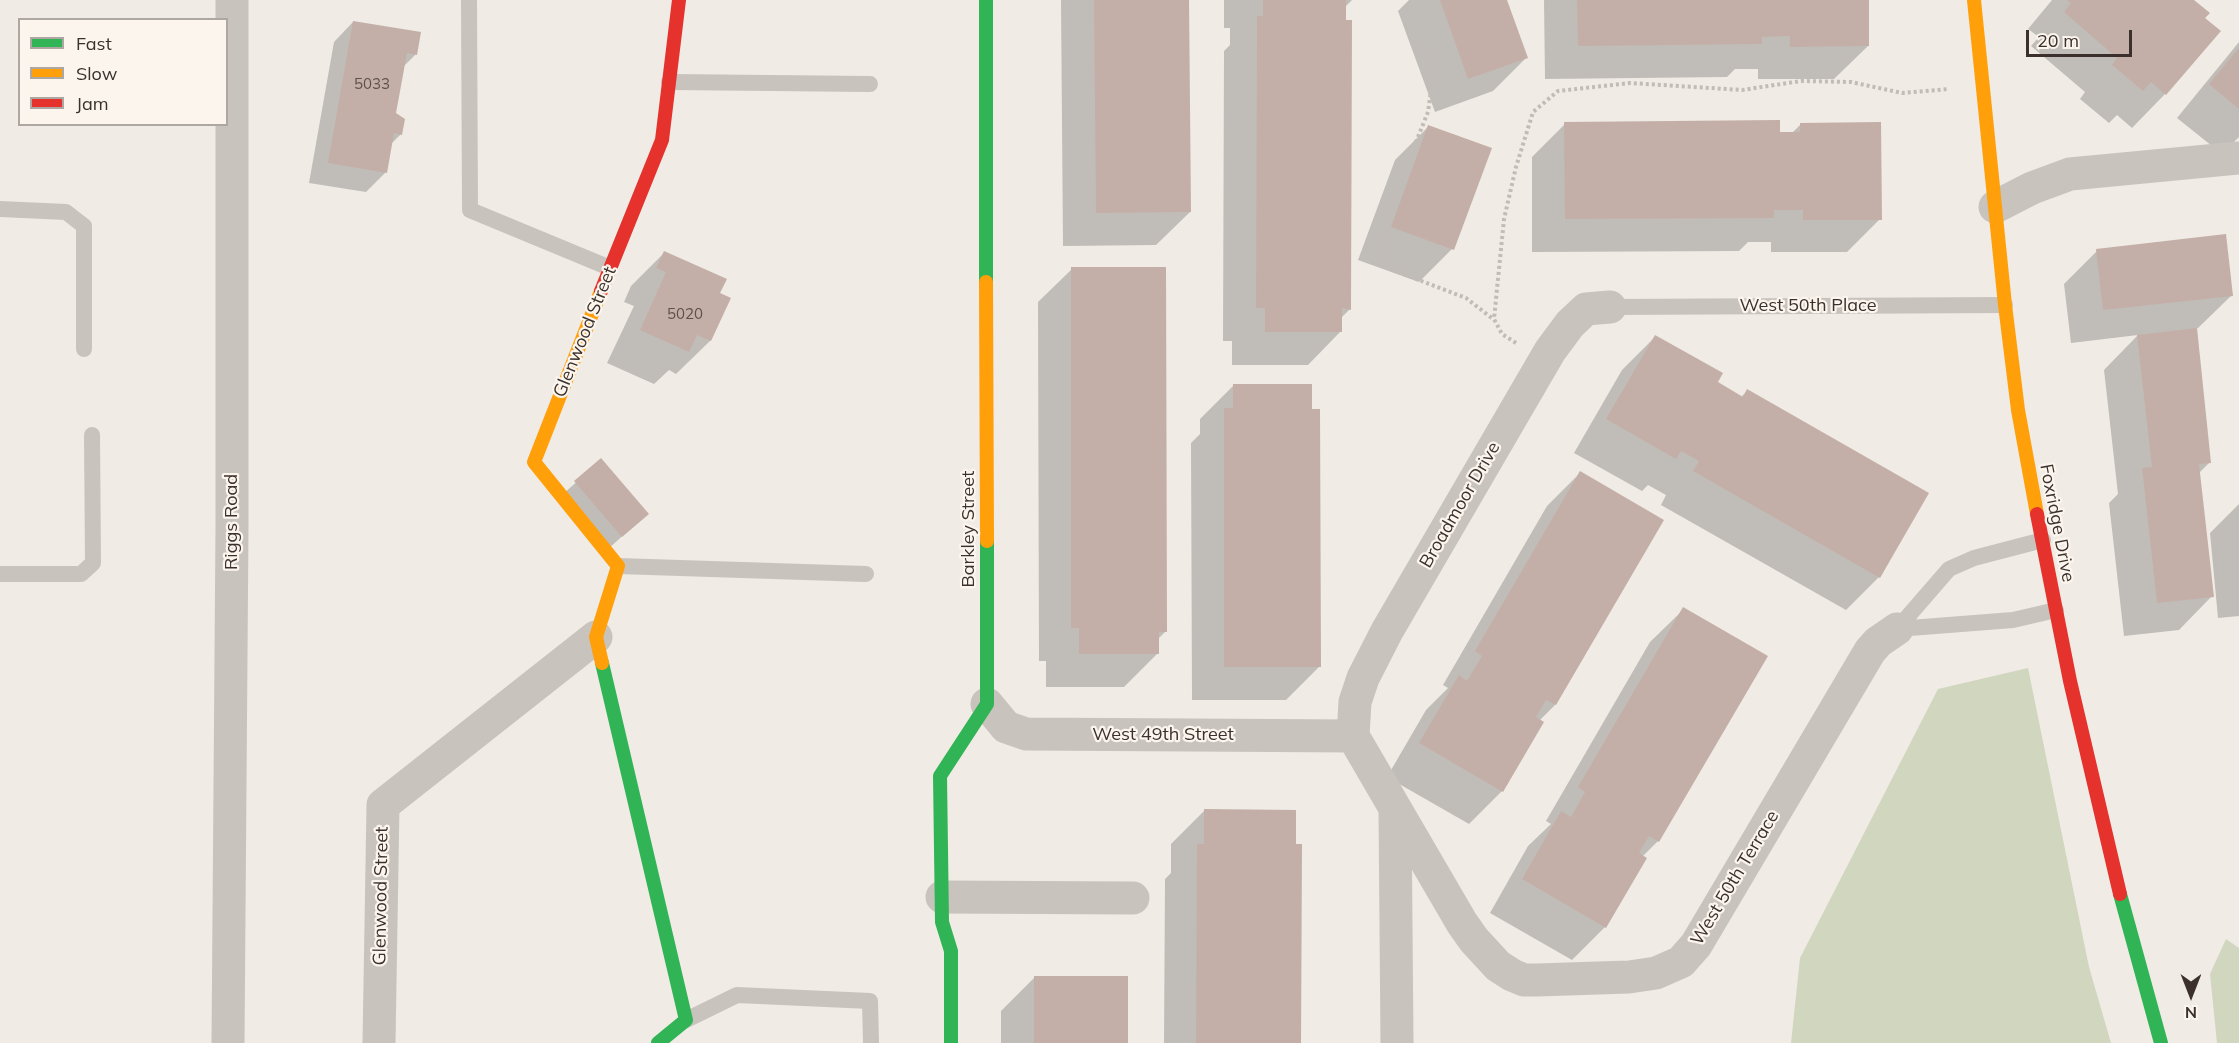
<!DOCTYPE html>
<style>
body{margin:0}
#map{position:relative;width:2239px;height:1043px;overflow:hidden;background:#f0ebe5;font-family:Mulish,sans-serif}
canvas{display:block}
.legend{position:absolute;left:18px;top:18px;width:210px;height:108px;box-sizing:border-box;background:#fbf5ee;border:2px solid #aea6a0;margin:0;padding:8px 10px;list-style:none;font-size:18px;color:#3b302b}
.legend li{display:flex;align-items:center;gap:12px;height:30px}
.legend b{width:30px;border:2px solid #aea6a0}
.north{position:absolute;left:2161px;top:965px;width:60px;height:60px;-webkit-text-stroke:4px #fbf5ee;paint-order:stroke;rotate:180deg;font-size:16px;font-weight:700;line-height:24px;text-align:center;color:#3b302b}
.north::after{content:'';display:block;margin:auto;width:21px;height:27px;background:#3b302b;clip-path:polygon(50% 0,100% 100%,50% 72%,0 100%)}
.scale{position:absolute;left:2026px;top:30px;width:106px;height:27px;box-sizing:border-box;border:3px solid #3b302b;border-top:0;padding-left:8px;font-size:18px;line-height:21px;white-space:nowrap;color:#3b302b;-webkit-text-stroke:4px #fbf5ee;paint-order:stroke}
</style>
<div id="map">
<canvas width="2239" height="1043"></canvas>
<ul class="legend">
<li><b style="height:8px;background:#30b455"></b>Fast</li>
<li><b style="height:8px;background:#ff9f0a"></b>Slow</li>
<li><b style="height:8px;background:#e5322d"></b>Jam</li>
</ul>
<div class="north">N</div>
<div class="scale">20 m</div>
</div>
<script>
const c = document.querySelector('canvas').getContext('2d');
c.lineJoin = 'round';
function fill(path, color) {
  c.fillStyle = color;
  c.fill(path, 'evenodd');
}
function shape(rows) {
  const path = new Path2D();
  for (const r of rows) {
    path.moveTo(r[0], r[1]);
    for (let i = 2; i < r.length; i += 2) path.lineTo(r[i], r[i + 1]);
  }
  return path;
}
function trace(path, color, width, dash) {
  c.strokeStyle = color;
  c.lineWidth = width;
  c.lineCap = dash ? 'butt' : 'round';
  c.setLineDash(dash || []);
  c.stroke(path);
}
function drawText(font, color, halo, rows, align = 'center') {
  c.font = font + ' Mulish,sans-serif';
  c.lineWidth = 4.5;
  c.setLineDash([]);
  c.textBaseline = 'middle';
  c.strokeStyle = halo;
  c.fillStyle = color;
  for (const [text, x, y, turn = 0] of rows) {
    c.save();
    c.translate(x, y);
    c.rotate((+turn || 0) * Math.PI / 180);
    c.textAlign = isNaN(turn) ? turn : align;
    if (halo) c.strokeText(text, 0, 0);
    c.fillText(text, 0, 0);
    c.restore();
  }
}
fill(shape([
 [2028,668,2089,967,2111,1043,1791,1043,1800,958,1938,689],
 [2226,939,2239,948,2239,1043,2217,1043,2210,974]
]), '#d1d6bf');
fill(shape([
 [1061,0,1188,0,1190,212,1156,245,1063,246],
 [1224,0,1352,0,1344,8,1350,309,1341,318,1341,331,1308,365,1232,365,1232,341,1223,341,1224,51,1230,45,1230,28,1224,28],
 [1409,0,1506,0,1526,58,1493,91,1435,112,1398,11],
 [1544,0,1867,0,1868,46,1834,79,1758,79,1758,69,1735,69,1727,77,1545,79],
 [2052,0,2192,0,2203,18,2219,31,2165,94,2132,128,2117,115,2109,123,2080,99,2085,92,2031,46,2039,37,2028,29],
 [353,22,416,54,403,67,395,114,401,134,391,144,385,173,366,192,309,183,334,42],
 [2239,42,2239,137,2222,154,2177,118],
 [1565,124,1779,133,1792,133,1801,124,1880,219,1847,252,1771,252,1771,242,1748,242,1739,251,1532,252,1532,157],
 [1428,127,1452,249,1419,282,1358,260,1395,160],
 [2097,251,2232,295,2198,328,2195,329,2209,463,2199,473,2212,596,2179,630,2124,636,2109,503,2118,494,2104,370,2138,335,2071,343,2064,284],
 [665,252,718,294,729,299,710,341,676,374,669,370,654,384,607,363,634,306,624,302,631,286],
 [1072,269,1165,632,1157,640,1157,654,1124,687,1046,687,1046,661,1039,661,1038,302],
 [1655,337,1716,383,1741,397,1747,391,1879,577,1846,610,1661,505,1666,495,1648,485,1642,491,1574,453,1622,370],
 [1233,386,1319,667,1286,700,1192,700,1191,443,1200,434,1200,419],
 [601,460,647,514,608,549,562,495],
 [1580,473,1662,521,1555,705,1539,721,1502,791,1469,824,1387,777,1426,710,1448,688,1443,685,1547,506],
 [2239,504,2239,616,2218,618,2210,533],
 [1684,609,1658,841,1642,857,1605,927,1572,960,1490,913,1528,846,1551,824,1546,821,1650,642],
 [1204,811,1299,1043,1164,1043,1165,879,1171,873,1171,844],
 [1034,978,1126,1043,1001,1043,1001,1011]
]), '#0003');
fill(shape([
 [1094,0,1189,0,1191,212,1096,213],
 [1263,0,1346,0,1346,20,1352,20,1351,310,1342,308,1342,332,1265,332,1265,308,1256,308,1257,16,1263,16],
 [1440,0,1507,0,1528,58,1468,79],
 [1577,0,1869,0,1869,46,1790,47,1790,36,1762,37,1762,44,1578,46],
 [2067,0,2194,0,2210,13,2205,18,2221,31,2166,95,2151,82,2143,91,2112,65,2117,58,2064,12,2071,3],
 [353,21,421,32,417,55,407,53,396,113,405,119,402,135,394,133,387,173,328,163],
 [2239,48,2239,109,2209,84],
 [1780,120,1780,132,1800,132,1800,123,1881,122,1882,220,1803,220,1803,210,1774,210,1774,218,1565,219,1564,122],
 [1428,125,1492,148,1454,250,1391,227],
 [2226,234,2233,296,2103,310,2096,249],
 [664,251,727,279,720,293,731,298,711,341,697,335,689,352,640,330,666,272,656,268],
 [1071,267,1166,267,1167,632,1159,632,1159,654,1079,654,1079,628,1071,628],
 [2197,328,2211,463,2199,464,2214,597,2157,603,2142,468,2152,467,2137,335],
 [1655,335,1723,373,1718,382,1743,397,1747,389,1929,493,1880,578,1693,471,1699,461,1681,451,1676,459,1606,419],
 [1233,384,1312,384,1312,409,1320,409,1321,667,1224,667,1224,408,1233,408],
 [601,458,649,514,622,537,574,481],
 [1580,471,1664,520,1556,705,1546,700,1536,717,1544,722,1503,792,1419,743,1459,675,1467,681,1482,656,1475,651],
 [1683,607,1768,656,1659,842,1649,836,1639,853,1647,858,1606,928,1522,879,1561,811,1571,817,1585,792,1578,787],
 [1204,809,1296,810,1296,844,1302,844,1301,1043,1196,1043,1197,844,1204,844],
 [1034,976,1128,976,1128,1043,1034,1043]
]), '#c3afa7');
trace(shape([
 [1424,0,1424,53,1433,77,1428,112,1397,189,1384,242,1390,269,1466,298,1493,319],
 [1516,343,1502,334,1494,319,1504,219,1516,167,1533,112,1558,91,1630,83,1742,90,1801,81,1851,82,1902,93,1948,89]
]), '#c2bbb6', 4, [3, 3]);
trace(shape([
 [469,0,470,210,610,268],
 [669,82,870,84],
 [0,209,66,212,84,226,84,349],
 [1610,307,2005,305],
 [618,566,866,574],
 [0,574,81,574,93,563,92,435],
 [1897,629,1949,569,1974,558,2043,540],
 [1897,629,2013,620,2056,610],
 [686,1020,737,995,870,1001,871,1043]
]), '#c9c3be', 16);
trace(shape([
 [1995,207,2032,188,2070,174,2239,158],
 [987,704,1006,727,1026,734,1353,736],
 [1353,736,1462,923,1474,940,1498,966,1512,975,1524,980,1537,980,1629,977,1656,973,1681,962,1696,945,1870,651,1878,642,1897,629],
 [1353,736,1355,702,1363,678,1387,631,1550,351,1570,324,1586,309,1610,307],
 [1395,809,1397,1043],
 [942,897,1133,898],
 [228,1043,232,527,232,0],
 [379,1043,383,805,596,637]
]), '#c9c3be', 33);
trace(shape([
 [986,0,986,282],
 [602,663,686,1020,658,1043],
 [2120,894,2161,1043],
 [951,1043,951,951,942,922,940,776,987,704,987,541]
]), '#30b455', 14);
trace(shape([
 [1974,0,2005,305,2018,410,2037,514],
 [986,282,987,541],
 [601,291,534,462,618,566,596,637,602,663]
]), '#ff9f0a', 14);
trace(shape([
 [601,291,662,140,679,0],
 [2037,514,2070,681,2120,894]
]), '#e5322d', 14);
drawText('15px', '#5d504a', null, [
 ["5033",372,84],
 ["5020",685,314]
]);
drawText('18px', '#3b302b', '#fbf5ee', [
 ["West 50th Place",1808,306],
 ["Glenwood Street",585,332,-68],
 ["Broadmoor Drive",1460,505,-60],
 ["Riggs Road",232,522,-90],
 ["Foxridge Drive",2057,523,79],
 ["Barkley Street",969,529,-90],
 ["West 49th Street",1163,735],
 ["West 50th Terrace",1735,878,-59],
 ["Glenwood Street",381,896,-89]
]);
</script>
